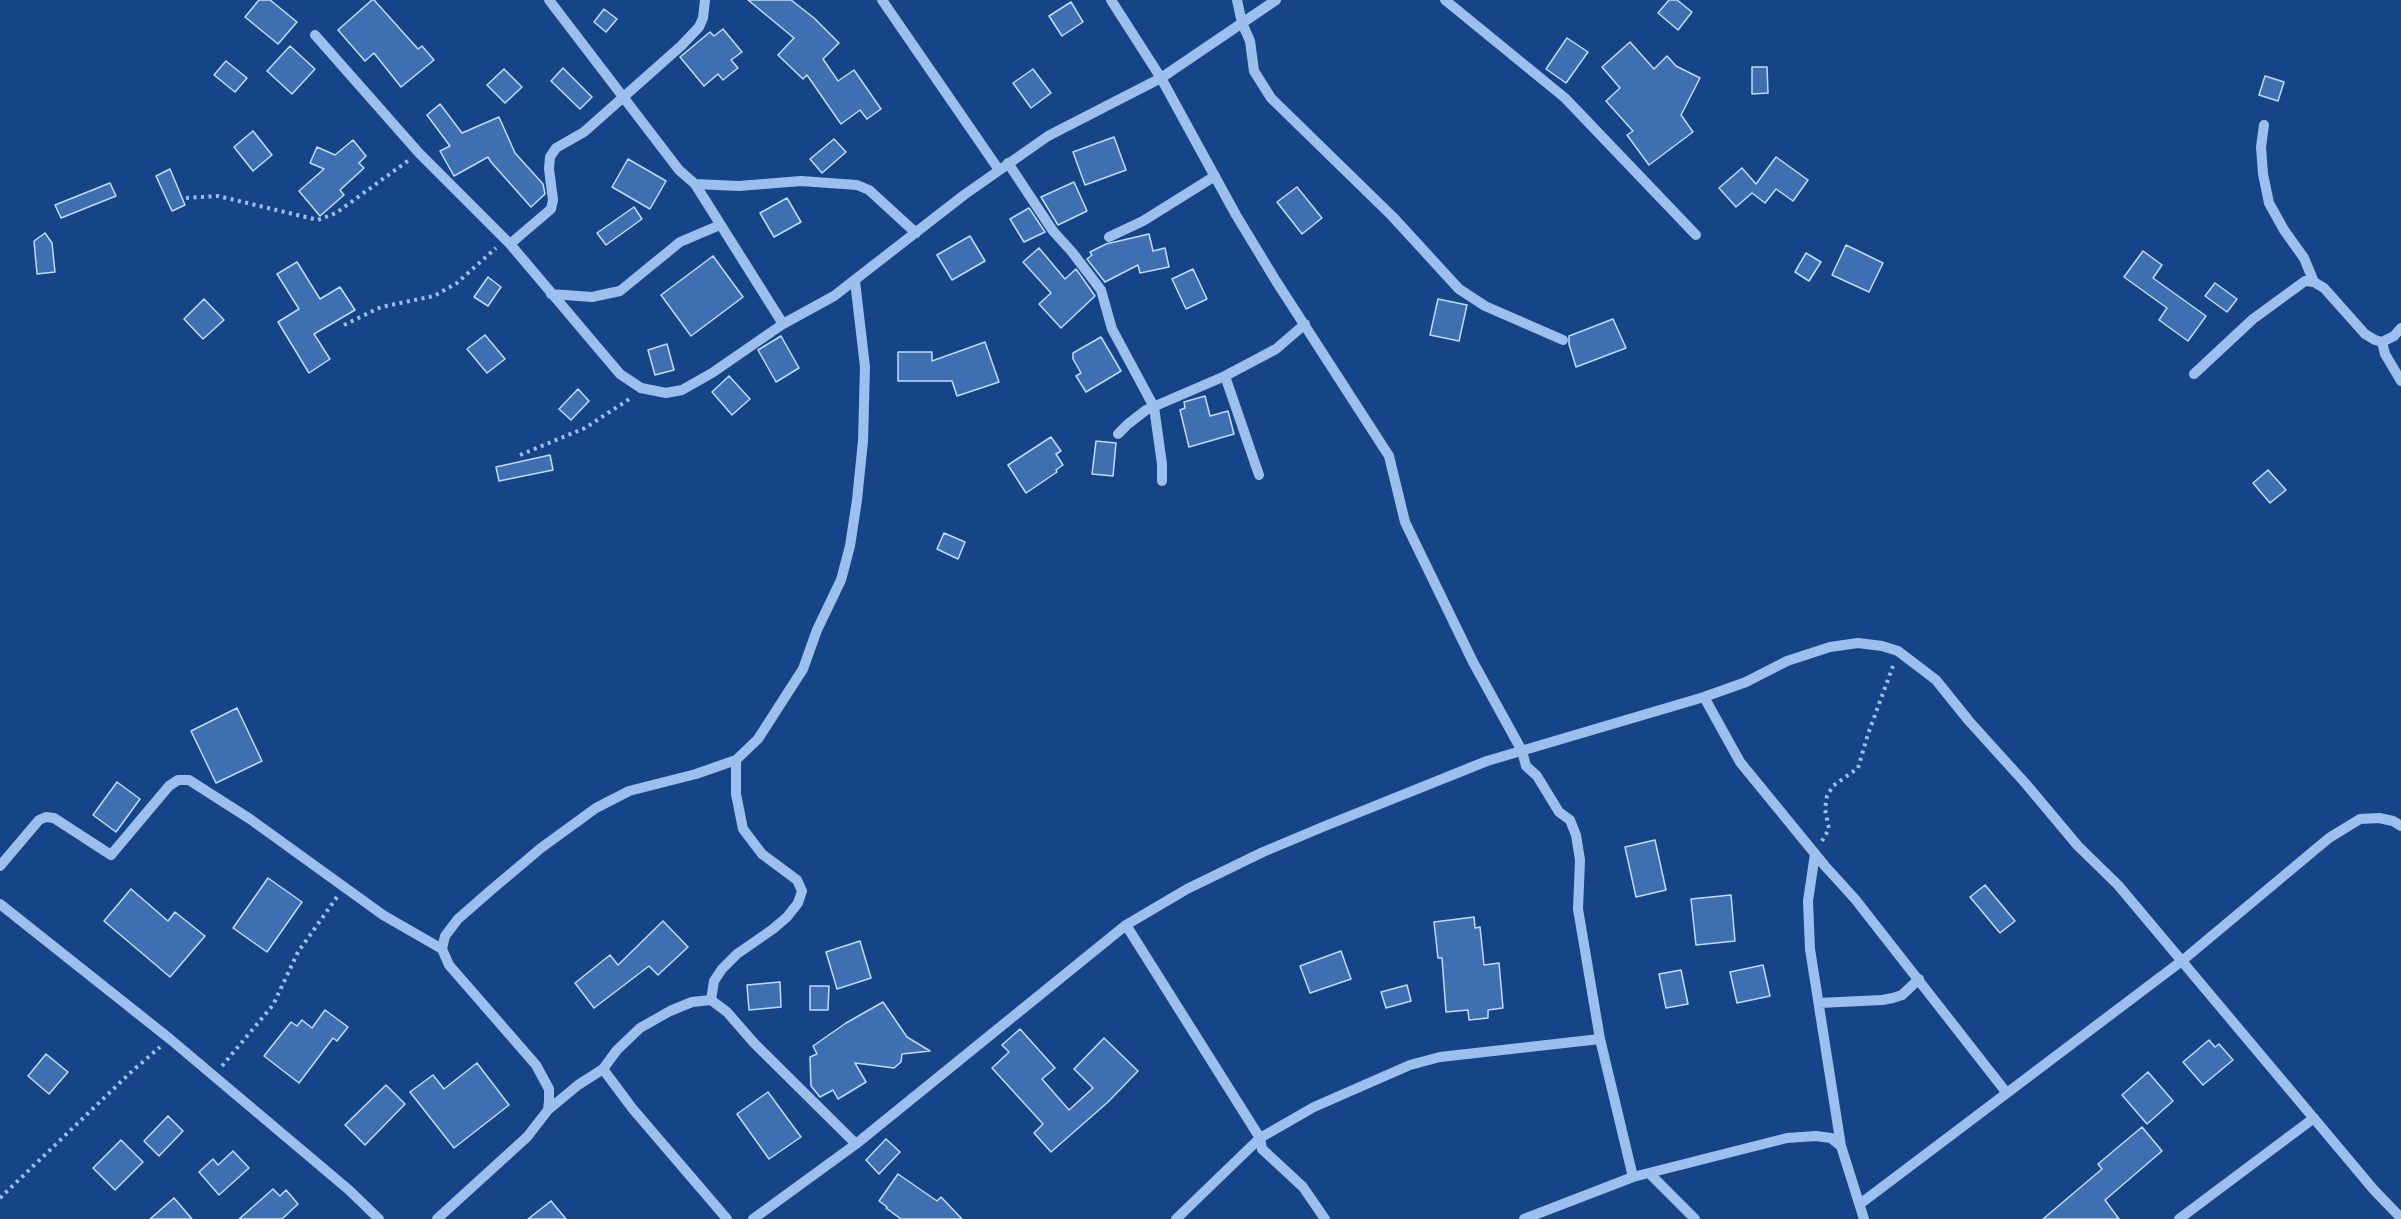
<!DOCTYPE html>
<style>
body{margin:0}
canvas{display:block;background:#164587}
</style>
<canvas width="2401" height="1219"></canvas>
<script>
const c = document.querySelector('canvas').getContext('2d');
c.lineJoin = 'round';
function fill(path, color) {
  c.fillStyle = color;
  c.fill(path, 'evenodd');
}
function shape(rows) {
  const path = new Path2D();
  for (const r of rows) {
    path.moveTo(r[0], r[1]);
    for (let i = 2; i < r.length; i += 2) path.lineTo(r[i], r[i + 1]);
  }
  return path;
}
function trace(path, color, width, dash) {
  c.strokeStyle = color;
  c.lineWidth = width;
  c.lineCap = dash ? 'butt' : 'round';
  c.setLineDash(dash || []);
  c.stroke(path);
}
const building = shape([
 [259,0,270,0,297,22,278,44,245,17,259,0],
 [372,0,374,0,418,49,422,46,434,60,401,87,374,53,365,61,338,30,372,0],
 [748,0,791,0,814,18,839,43,823,59,838,81,854,70,881,109,867,119,860,110,841,124,807,75,803,79,778,55,794,38,748,0],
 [1669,0,1677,0,1692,12,1678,30,1658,13,1669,0],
 [1071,2,1083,22,1062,36,1049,16,1071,2],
 [604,9,617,19,606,32,594,22,604,9],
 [723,29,742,52,731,60,738,68,723,80,718,74,704,86,680,57,710,32,714,36,723,29],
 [1567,38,1588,52,1566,83,1546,69,1567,38],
 [1630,42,1654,69,1667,56,1676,66,1700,78,1681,115,1693,132,1649,165,1627,135,1633,131,1606,101,1620,88,1602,67,1630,42],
 [290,46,315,69,292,94,267,71,290,46],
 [226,61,247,78,235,92,214,75,226,61],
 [1752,67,1767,67,1768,93,1752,94,1752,67],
 [563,68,592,97,580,109,551,81,563,68],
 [504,69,522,87,505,103,487,85,504,69],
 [1033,69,1051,93,1031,108,1013,83,1033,69],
 [2265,76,2284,82,2278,101,2259,95,2265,76],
 [440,104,462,133,499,117,515,153,543,184,545,194,531,207,491,162,488,157,454,176,440,151,450,146,427,115,440,104],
 [253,131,272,155,253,171,234,147,253,131],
 [1114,137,1126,170,1085,185,1073,152,1114,137],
 [834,139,846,152,822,173,810,159,834,139],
 [353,140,366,156,359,163,364,168,340,190,344,195,320,216,299,191,324,169,310,163,317,147,335,155,353,140],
 [1776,157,1808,180,1793,201,1776,189,1765,203,1752,193,1736,207,1719,188,1742,168,1756,184,1776,157],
 [628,159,666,181,650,209,612,187,628,159],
 [170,169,185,205,172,211,156,176,170,169],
 [1074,182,1087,211,1058,225,1041,197,1074,182],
 [110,183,116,196,61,218,55,205,110,183],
 [1297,187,1322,218,1302,234,1277,202,1297,187],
 [787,198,801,222,774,237,760,213,787,198],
 [634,207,642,219,606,245,597,233,634,207],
 [1029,208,1045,232,1024,242,1010,219,1029,208],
 [45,233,52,243,55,272,37,274,34,241,45,233],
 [1149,234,1153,251,1165,248,1169,267,1140,273,1138,265,1105,282,1087,259,1092,255,1090,252,1106,244,1149,234],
 [970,236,985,261,952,280,937,255,970,236],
 [1846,245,1883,263,1869,292,1832,275,1846,245],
 [1039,248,1065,279,1076,269,1095,296,1061,328,1039,304,1051,293,1023,262,1039,248],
 [2143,251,2162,265,2153,278,2206,316,2188,341,2159,320,2167,308,2124,277,2143,251],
 [1806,253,1821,262,1809,281,1795,272,1806,253],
 [713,256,743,297,691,336,661,295,713,256],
 [297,262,320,299,340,287,355,310,314,334,330,359,309,373,278,322,299,309,277,274,297,262],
 [1193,269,1207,299,1186,309,1172,279,1193,269],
 [488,277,501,287,488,306,474,297,488,277],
 [2215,283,2237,299,2227,312,2205,296,2215,283],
 [204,299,224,320,203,339,184,319,204,299],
 [1438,299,1467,305,1459,341,1430,335,1438,299],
 [1613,319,1626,348,1576,367,1569,344,1569,336,1613,319],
 [485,335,505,359,487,373,467,349,485,335],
 [781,336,799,368,776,382,758,350,781,336],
 [1101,337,1121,371,1086,392,1076,376,1081,373,1073,359,1073,353,1101,337],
 [985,342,999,382,957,396,952,381,898,381,898,352,932,352,932,361,985,342],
 [667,344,674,370,655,375,648,350,667,344],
 [729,376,750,399,732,415,712,392,729,376],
 [578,389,589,401,571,420,559,409,578,389],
 [1205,396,1210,416,1228,411,1234,434,1189,447,1180,410,1185,408,1184,402,1205,396],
 [1051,437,1061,451,1056,454,1063,465,1056,470,1057,472,1026,493,1008,465,1051,437],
 [1096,441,1116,443,1113,476,1092,474,1096,441],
 [550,455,553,470,499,481,496,467,550,455],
 [2268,470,2286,490,2270,503,2253,483,2268,470],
 [944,533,965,542,958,559,937,549,944,533],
 [237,708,262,761,216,783,191,731,237,708],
 [117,782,140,799,116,832,93,815,117,782],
 [1655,840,1666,890,1636,897,1625,847,1655,840],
 [268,878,302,902,267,952,233,928,268,878],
 [1985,885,2015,921,2000,933,1970,897,1985,885],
 [131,889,168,921,175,912,205,936,170,977,104,921,131,889],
 [1731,895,1735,941,1696,945,1691,899,1731,895],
 [1474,917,1475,928,1480,927,1484,965,1499,963,1503,1008,1488,1010,1488,1018,1469,1020,1468,1010,1446,1012,1442,958,1438,958,1434,922,1474,917],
 [663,921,688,947,658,975,649,966,594,1008,575,983,610,955,618,965,663,921],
 [860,941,871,978,837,989,826,952,860,941],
 [1341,951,1351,979,1310,993,1300,966,1341,951],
 [1763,965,1770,996,1737,1003,1730,972,1763,965],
 [1681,970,1688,1004,1666,1008,1659,974,1681,970],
 [780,982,781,1007,749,1010,747,985,780,982],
 [1407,985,1411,1001,1386,1008,1381,992,1407,985],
 [810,986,829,986,828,1010,810,1010,810,986],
 [883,1002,907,1037,930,1051,902,1054,901,1062,894,1068,855,1063,866,1082,838,1099,833,1090,820,1097,811,1086,810,1057,817,1054,813,1046,846,1023,883,1002],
 [325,1010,348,1027,337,1041,333,1038,299,1083,264,1056,291,1022,297,1026,302,1020,312,1028,325,1010],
 [1020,1029,1055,1068,1042,1079,1069,1110,1093,1088,1074,1069,1104,1038,1138,1071,1108,1102,1051,1152,1034,1133,1043,1124,992,1068,1009,1052,1002,1045,1020,1029],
 [2209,1040,2215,1047,2219,1044,2233,1060,2203,1085,2183,1062,2209,1040],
 [46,1054,68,1072,49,1094,28,1076,46,1054],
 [477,1063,509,1105,454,1148,410,1092,433,1075,444,1089,477,1063],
 [2148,1072,2173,1101,2147,1124,2122,1095,2148,1072],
 [386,1085,405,1104,365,1145,345,1125,386,1085],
 [768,1092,801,1137,769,1159,737,1114,768,1092],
 [168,1116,183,1131,159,1156,144,1141,168,1116],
 [2142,1127,2162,1151,2105,1200,2119,1219,2043,1219,2102,1169,2098,1164,2142,1127],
 [886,1139,900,1152,879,1174,866,1160,886,1139],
 [121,1140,143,1162,115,1190,93,1168,121,1140],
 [233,1151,249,1168,219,1195,199,1172,213,1159,218,1165,233,1151],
 [898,1174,937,1201,941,1197,962,1219,901,1219,886,1208,887,1207,879,1201,898,1174],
 [273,1189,280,1196,286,1190,298,1204,282,1219,239,1219,273,1189],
 [174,1198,192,1219,150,1219,174,1198],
 [551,1201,566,1219,528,1219,551,1201]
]);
fill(building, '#3e6fb1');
trace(building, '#c1dafa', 1.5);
trace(shape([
 [186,198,218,196,318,220,336,213,409,160],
 [344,325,381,307,434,296,457,283,496,248],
 [520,455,585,428,631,398],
 [1822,841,1829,829,1825,809,1827,796,1833,786,1858,768,1868,734,1893,666],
 [222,1066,273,1005,298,952,337,897],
 [0,1198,130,1073,160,1047]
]), '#9cbfee', 4, [3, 4.5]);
trace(shape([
 [549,0,679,170,695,184,739,186,801,181,857,185,869,190,916,233],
 [882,0,999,170],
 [1111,0,1161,78,1236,215,1276,281,1389,456,1405,522,1473,662,1522,751,1526,766,1537,776,1559,812,1570,820,1576,835,1580,860,1578,909,1600,1039],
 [1237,0,1242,23,1250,41,1254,71,1271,98,1393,217,1459,289,1485,306,1563,340],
 [1445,0,1565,98,1696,235],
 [315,35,419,153,510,244,620,374,641,388,666,393,682,390,712,373,783,324,834,296,964,195,1048,136,1161,78,1276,0],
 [2264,125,2261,147,2263,174,2269,203,2284,230,2304,258,2314,282],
 [1008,163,1053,231,1072,252,1101,290,1112,329,1154,407,1162,464,1162,481],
 [695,184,783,324],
 [1109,237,1143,221,1215,176],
 [510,244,551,209,553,200,549,169,550,157,556,148,584,132,681,46,699,27,703,18,705,0],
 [551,294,592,297,620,291,680,242,720,225],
 [2382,342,2385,354,2401,381],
 [2194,374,2253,319,2305,281,2314,282,2324,288,2365,334,2375,340,2382,342,2394,336,2401,328],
 [1225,376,1259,475],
 [1118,434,1128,424,1146,410,1225,376,1276,349,1305,324],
 [1704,697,1740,762,1825,866,1855,899,2006,1092],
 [1815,854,1808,901,1810,949,1841,1146],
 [0,866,39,820,46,817,54,818,111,855,169,786,178,780,189,780,250,819,383,915,442,949],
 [0,904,170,1039,349,1190,379,1219],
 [1126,925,1260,1138,1262,1149,1303,1187,1325,1219],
 [711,1000,714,981,722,969,737,954,773,929,787,917,798,903,802,891,797,880,762,854,743,829,736,794,736,760],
 [1819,1003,1882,1000,1893,998,1902,995,1919,979],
 [603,1069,632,1108,727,1219],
 [548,1110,578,1085,603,1069,617,1050,640,1028,670,1011,692,1002,711,1000,727,1012,754,1043,856,1144],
 [1649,1173,1695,1219],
 [1860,1204,2183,960,2329,838,2360,819,2379,818,2393,821,2401,826],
 [437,1219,527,1137,548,1110,549,1101,549,1089,536,1065,449,965,442,949,445,936,458,919,490,891,541,848,596,808,629,791,696,774,736,760,758,739,803,669,817,630,841,580,850,546,857,500,863,441,865,367,855,281],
 [753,1219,856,1144,1126,925,1187,889,1263,852,1325,826,1487,761,1704,697,1746,682,1787,661,1830,647,1858,643,1882,646,1898,651,1936,680,1969,721,2026,784,2078,846,2118,885,2374,1190,2401,1218],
 [1176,1219,1260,1138,1314,1107,1410,1065,1440,1057,1600,1039,1633,1177],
 [1524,1219,1633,1177,1787,1138,1816,1136,1831,1138,1841,1146,1864,1219],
 [2179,1219,2314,1118]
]), '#9cbfee', 10);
</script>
